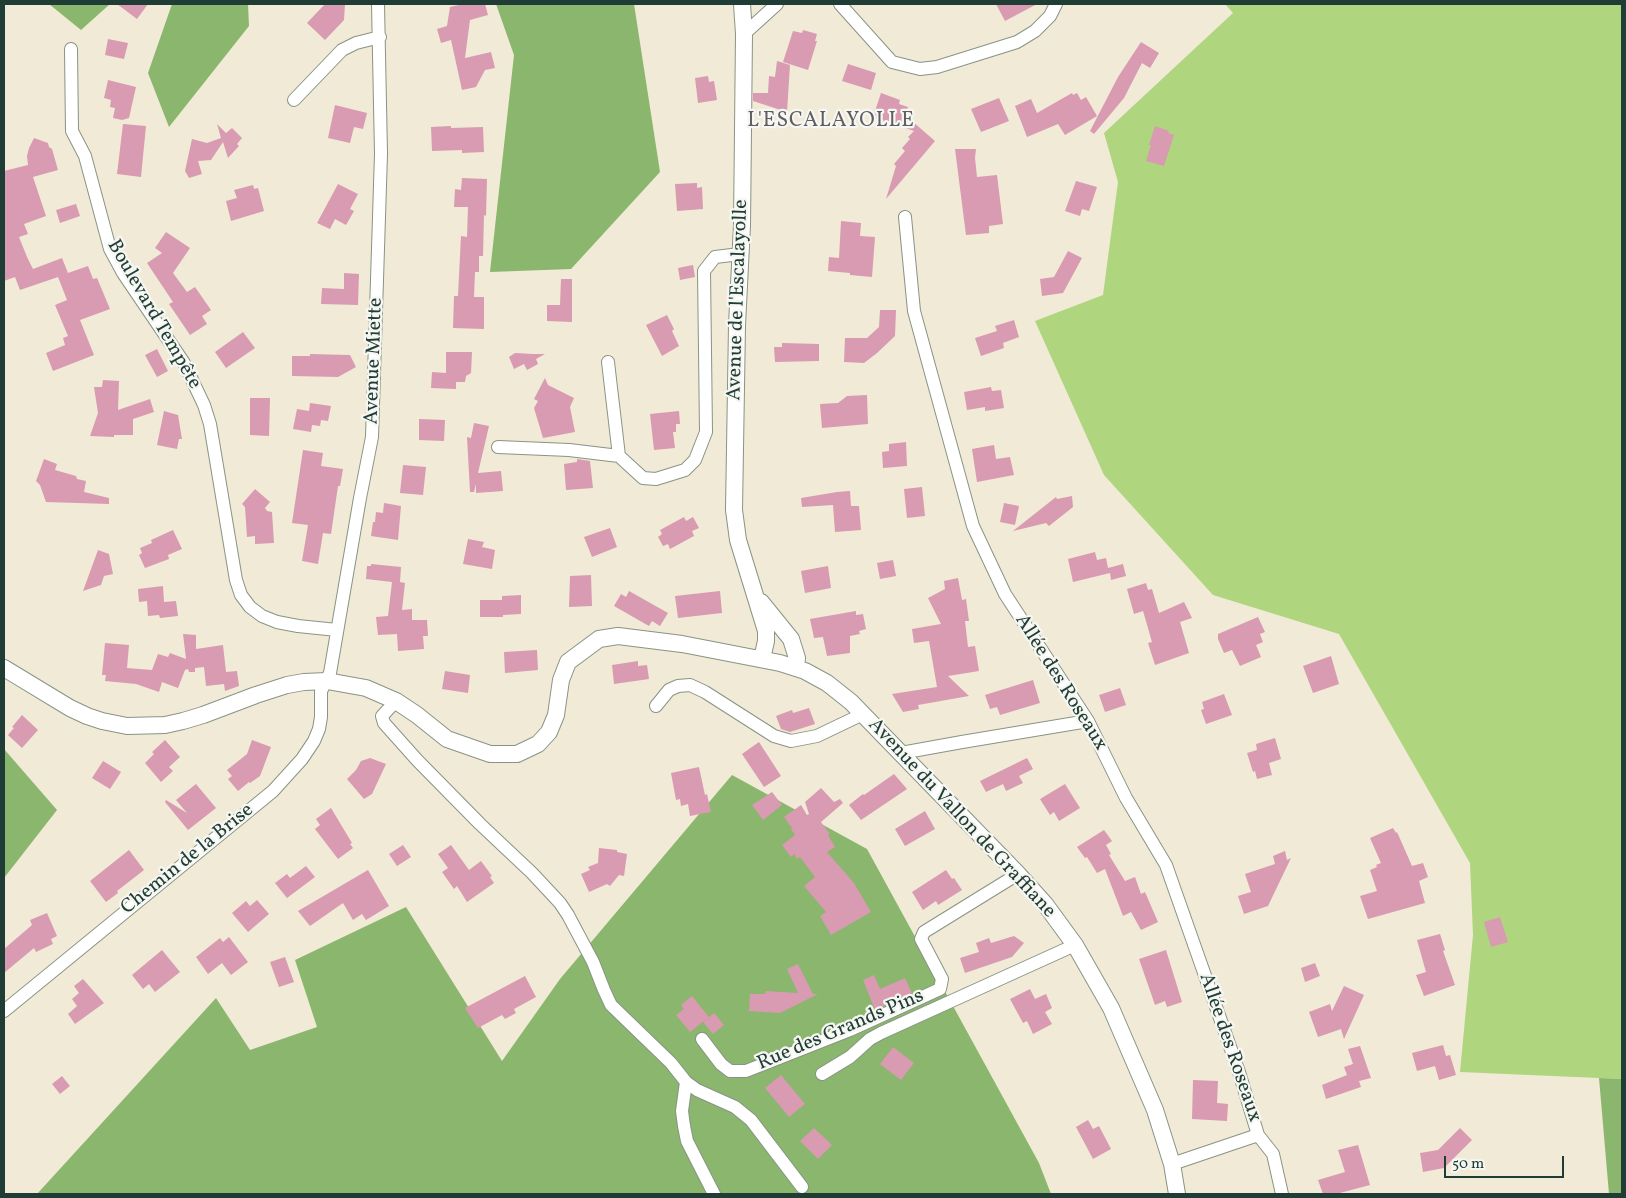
<!DOCTYPE html>
<meta charset="utf-8">
<style>
body{margin:0}
#map{position:relative;width:1626px;height:1198px;overflow:hidden;background:#f1ead6;font-family:Vollkorn,serif}
canvas{display:block}
.frame{position:absolute;inset:0;border:5px solid #1f3d34;pointer-events:none}
.scale{position:absolute;left:1444px;top:1156px;width:120px;height:22px;box-sizing:border-box;border:2px solid #1f3d34;border-top:0;padding-left:6px;font-size:15px;line-height:18px;white-space:nowrap;color:#1f3d34;-webkit-text-stroke:4px #f6f6f2;paint-order:stroke}
</style>
<div id="map">
<canvas width="1626" height="1198"></canvas>
<div class="frame"></div>
<div class="scale">50 m</div>
</div>
<script>
const c = document.querySelector('canvas').getContext('2d');
c.lineJoin = 'round';
function fill(path, color) {
  c.fillStyle = color;
  c.fill(path, 'evenodd');
}
function shape(rows) {
  const path = new Path2D();
  for (const r of rows) {
    path.moveTo(r[0], r[1]);
    for (let i = 2; i < r.length; i += 2) path.lineTo(r[i], r[i + 1]);
  }
  return path;
}
function trace(path, color, width, dash) {
  c.strokeStyle = color;
  c.lineWidth = width;
  c.lineCap = dash ? 'butt' : 'round';
  c.setLineDash(dash || []);
  c.stroke(path);
}
function drawText(font, color, halo, rows, align = 'center') {
  c.font = font + ' Vollkorn,serif';
  c.lineWidth = 4.5;
  c.setLineDash([]);
  c.textBaseline = 'middle';
  c.strokeStyle = halo;
  c.fillStyle = color;
  for (const [text, x, y, turn = 0] of rows) {
    c.save();
    c.translate(x, y);
    c.rotate((+turn || 0) * Math.PI / 180);
    c.textAlign = isNaN(turn) ? turn : align;
    if (halo) c.strokeText(text, 0, 0);
    c.fillText(text, 0, 0);
    c.restore();
  }
}
fill(shape([
 [1225,4,1622,4,1622,1079,1460,1072,1473,935,1470,863,1339,634,1213,595,1104,475,1035,321,1103,295,1118,182,1104,133,1233,13]
]), '#afd57e');
fill(shape([
 [49,4,110,4,81,30],
 [172,4,248,4,249,26,169,127,148,73],
 [496,4,634,4,660,172,571,269,490,272,514,55],
 [4,749,57,810,4,878],
 [732,775,867,849,1039,1163,1051,1194,37,1194,216,998,250,1050,317,1027,295,960,406,907,502,1061,560,979],
 [1599,1078,1622,1079,1622,1194,1609,1194]
]), '#8bb66d');
fill(shape([
 [117,4,148,4,137,19],
 [325,4,345,4,344,20,325,40,307,23],
 [463,4,485,4,488,15,470,20,465,58,491,52,495,68,485,70,476,87,462,90,451,40,441,43,437,29,447,26,450,7],
 [996,4,1037,4,1005,21],
 [803,30,817,34,815,41,817,41,808,70,783,62,793,31,802,33],
 [108,39,128,43,124,59,105,55],
 [1141,42,1159,53,1150,68,1142,63,1124,98,1094,134,1090,131,1118,77],
 [777,61,790,65,787,112,753,101,753,93,768,93,769,76,775,77],
 [848,64,876,73,871,90,842,81],
 [708,76,709,82,714,81,717,100,698,103,695,78],
 [108,80,136,87,129,118,122,120,113,118,115,108,110,107,111,100,104,98],
 [881,93,900,100,899,104,908,107,905,115,935,141,886,199,896,166,894,164,905,151,902,148,910,139,908,137,914,131,873,117],
 [1072,93,1073,95,1077,93,1081,100,1086,97,1097,116,1065,135,1058,124,1027,137,1015,106,1031,99,1037,113],
 [999,98,1009,121,981,132,971,109],
 [335,105,367,113,363,129,354,127,350,143,328,138],
 [123,124,146,126,141,177,117,174],
 [217,124,226,133,232,128,242,138,237,144,239,146,228,158,223,142,211,160,198,161,202,174,189,178,185,171,192,139,207,143,221,138],
 [451,126,451,128,483,127,484,152,462,153,462,150,432,151,431,127],
 [1155,126,1169,131,1168,133,1174,135,1164,166,1146,161,1151,145,1149,145],
 [34,138,48,143,49,147,52,149,58,170,33,177,46,216,24,224,28,234,19,237,27,257,33,269,62,258,68,273,88,266,93,279,97,278,110,309,80,320,94,355,53,371,46,353,65,345,63,338,68,336,55,305,67,300,58,277,20,290,15,277,4,281,4,171,28,165,27,156,29,148],
 [955,149,976,149,975,158,977,177,997,175,1003,224,989,226,989,233,966,235],
 [462,178,487,179,486,216,484,215,483,256,479,256,479,272,475,272,474,297,484,297,484,329,453,328,454,296,458,296,461,236,467,237,468,207,454,207,455,189,461,190],
 [1076,181,1097,187,1089,211,1082,209,1080,216,1065,211],
 [697,183,697,188,702,187,703,209,677,211,675,184],
 [338,184,358,194,350,209,354,211,346,225,335,219,330,229,317,223],
 [253,185,254,189,258,188,264,211,231,221,226,201,237,198,234,190],
 [76,204,80,216,60,223,56,210],
 [841,221,861,223,860,236,875,237,872,277,850,275,850,273,828,271,829,257,839,258],
 [166,232,190,248,173,273,187,292,195,287,211,310,202,316,207,324,190,335,169,304,173,302,147,263,162,253,155,248],
 [1068,251,1082,258,1063,293,1042,296,1040,279,1054,277],
 [693,265,695,277,680,280,678,268],
 [344,273,359,274,358,305,321,304,322,288,344,289],
 [561,279,572,279,572,322,547,321,547,305,560,305],
 [880,310,896,310,895,336,877,353,864,363,844,362,845,338,867,338,879,327],
 [667,315,674,329,672,331,679,346,662,356,646,325],
 [1014,320,1019,337,1003,343,1004,348,981,356,975,338,997,331,995,326],
 [243,332,255,348,226,368,215,352],
 [782,343,819,344,819,361,775,362,774,347,782,347],
 [157,349,168,371,157,377,145,355],
 [446,352,472,352,471,373,466,376,465,382,456,382,456,389,431,388,432,372,446,373],
 [515,353,533,354,545,354,536,359,538,364,527,370,524,364,514,369,509,357],
 [310,354,350,355,356,367,338,377,292,376,292,356,310,356],
 [545,378,548,385,574,398,570,407,575,432,543,438,534,408,538,401,534,399],
 [103,380,119,381,118,410,150,399,154,412,133,419,133,435,114,435,114,437,90,436,98,413,94,387,102,387],
 [991,387,992,391,1001,390,1004,408,985,411,985,407,967,410,964,392],
 [867,395,868,424,822,428,820,404,838,403,847,396],
 [250,398,270,398,269,436,250,435],
 [310,403,331,406,328,421,321,420,320,426,312,425,311,432,293,429,297,409,309,411],
 [164,411,178,415,182,439,179,439,177,449,157,445],
 [679,411,680,424,676,424,676,432,673,432,675,448,654,450,650,414],
 [419,419,445,420,444,441,419,440],
 [474,423,489,426,478,473,501,471,503,491,476,493,476,484,474,492,470,492,467,437,471,438],
 [906,442,907,466,883,468,882,452,889,451,889,444],
 [994,445,996,459,1010,457,1014,475,977,482,972,449],
 [303,450,323,453,321,466,343,469,340,486,338,486,331,534,323,533,318,564,302,561,308,525,292,523],
 [44,459,57,464,55,470,76,476,77,479,86,481,84,492,109,498,109,504,46,502,40,485,36,481],
 [577,459,590,461,593,488,566,490,564,464,577,462],
 [403,465,426,467,423,495,400,493],
 [922,487,925,516,907,518,904,489],
 [255,489,270,502,265,508,267,511,272,512,274,543,255,544,255,536,247,537,245,507,242,504],
 [850,491,851,506,859,506,861,530,835,532,833,505,802,507,801,498,837,492],
 [1072,496,1073,507,1049,526,1046,523,1013,531,1056,497,1057,499],
 [384,503,401,506,398,540,371,536,373,522,375,522,376,512,383,513],
 [1004,503,1019,506,1015,525,1000,522],
 [684,517,686,521,693,517,699,528,692,531,694,536,670,549,668,544,663,546,658,537,662,534,660,530],
 [610,528,617,547,592,557,584,537],
 [173,530,182,549,168,555,169,559,145,568,139,555,142,553,140,548,152,543,151,540],
 [468,539,484,542,482,547,495,550,492,569,463,564],
 [98,550,109,554,113,574,104,576,101,585,83,591],
 [1095,552,1097,560,1106,558,1108,568,1123,564,1126,576,1111,580,1110,573,1073,582,1068,559],
 [893,560,896,576,880,579,877,563],
 [371,564,401,567,400,582,405,583,402,610,412,609,412,620,427,620,428,636,423,636,424,649,398,651,397,634,378,635,376,617,388,616,392,582,366,579,367,566,371,566],
 [828,566,831,588,805,593,801,571],
 [591,575,592,606,569,607,570,576],
 [958,578,962,600,966,599,969,621,965,621,968,647,975,646,979,671,948,676,969,696,918,705,919,709,903,712,892,694,937,687,929,641,914,643,912,629,941,624,928,598,945,589,944,581],
 [1146,583,1148,590,1152,589,1159,613,1184,602,1192,618,1180,622,1189,653,1155,665,1148,643,1152,642,1143,611,1134,614,1127,589],
 [163,586,164,602,176,601,178,616,160,618,159,615,148,616,147,601,139,602,138,589],
 [629,591,668,613,660,626,652,621,649,626,614,606,621,594,626,597],
 [720,591,722,613,678,618,675,596],
 [521,595,521,614,503,615,503,617,480,617,480,600,502,600,502,596],
 [856,611,856,615,863,614,866,629,859,631,860,634,850,636,850,653,827,656,823,637,814,638,810,619],
 [1258,617,1265,632,1260,634,1263,642,1256,645,1261,657,1240,666,1232,650,1224,653,1218,639,1218,634],
 [183,634,196,635,196,649,223,645,226,672,237,671,239,686,225,691,224,684,206,686,204,667,195,668,195,672,189,672,188,669,185,670,178,688,162,682,159,692,136,684,105,681,106,675,102,675,105,643,129,645,127,668,152,670,158,654,168,657,170,653,186,659],
 [537,650,538,670,505,673,504,652],
 [1331,656,1339,684,1313,693,1303,666],
 [638,661,638,666,647,665,649,679,614,684,612,665],
 [445,671,470,675,468,693,442,689],
 [1033,680,1040,703,1000,715,997,707,990,709,985,695],
 [1120,688,1126,705,1105,712,1099,695],
 [1224,694,1232,715,1206,724,1201,710,1204,709,1202,702],
 [809,708,815,724,790,732,781,729,776,716,792,710,793,713],
 [22,715,38,730,22,748,8,735,14,728,12,727],
 [1275,738,1281,759,1269,763,1272,775,1257,779,1255,771,1253,772,1247,753,1257,750,1256,744],
 [165,740,180,757,169,767,173,771,161,782,145,763,154,754,152,752],
 [252,740,271,747,260,776,250,783,249,782,238,791,228,779,232,776,227,770,247,754],
 [759,742,781,776,764,787,742,754],
 [370,758,386,764,372,794,364,799,347,779,356,770,361,761],
 [1027,758,1033,769,1019,776,1023,783,1006,791,1003,784,986,792,980,781],
 [103,761,121,772,110,789,92,778],
 [699,767,705,795,707,794,711,812,690,816,688,804,681,806,680,799,676,800,671,773],
 [894,774,907,789,861,820,849,805,863,794,864,795],
 [196,784,216,808,188,830,165,802,166,800,187,813,176,800],
 [1065,784,1080,808,1059,821,1054,812,1050,815,1040,799],
 [821,788,834,802,840,799,843,803,821,822,830,834,828,835,835,847,827,852,854,883,871,912,831,935,820,916,826,912,804,886,815,877,800,857,797,859,794,854,791,857,782,845,795,835,791,829,792,828,784,817,801,805,807,815,809,814,805,802],
 [772,792,782,805,763,820,752,805],
 [331,808,352,843,350,844,353,848,338,859,315,829,320,825,316,819],
 [925,811,935,829,905,846,895,829],
 [1393,828,1396,833,1397,832,1412,866,1423,863,1428,877,1419,881,1425,903,1368,919,1360,896,1377,891,1370,870,1377,867,1376,865,1381,863,1370,838],
 [1104,830,1112,841,1106,845,1111,854,1109,855,1125,881,1135,877,1141,894,1145,892,1158,922,1141,930,1131,912,1123,916,1105,869,1097,873,1087,857,1085,858,1077,847],
 [403,845,411,857,397,866,389,854],
 [451,845,469,870,481,861,492,876,490,877,494,883,467,902,457,886,454,889,442,872,448,868,438,854],
 [599,848,617,850,617,852,627,854,624,876,619,875,610,886,607,884,589,892,581,874,590,870,588,867,598,863],
 [129,850,144,870,117,891,118,893,106,902,90,881],
 [1285,851,1287,860,1291,858,1268,906,1244,914,1238,896,1251,892,1245,874,1275,864,1273,856],
 [306,866,315,877,287,898,275,883,287,874,290,878],
 [368,870,389,906,366,920,362,914,353,920,343,903,310,926,298,911],
 [946,870,952,879,954,878,962,890,938,905,936,901,923,910,912,892],
 [257,900,269,914,248,932,232,913,246,901,250,906],
 [47,913,57,936,51,939,53,944,36,952,34,948,4,973,4,949,32,925,30,920],
 [1500,917,1508,942,1491,947,1484,922],
 [1440,934,1445,950,1443,951,1455,985,1424,996,1416,975,1426,972,1417,940],
 [1014,936,1024,943,1012,957,965,973,960,958,979,952,976,943,989,938,991,943],
 [229,937,248,962,231,975,222,963,208,974,196,957,220,938,223,942],
 [162,950,180,972,155,992,149,984,143,989,132,975],
 [1166,950,1182,1002,1167,1007,1165,1001,1155,1005,1139,959],
 [285,957,294,982,279,987,270,962],
 [1315,963,1320,976,1305,982,1301,968],
 [798,964,813,994,818,994,780,1013,749,1011,750,994,765,994,766,991,798,993,787,969],
 [874,975,880,989,905,978,912,993,875,1010,863,980],
 [525,976,536,997,514,1009,516,1013,505,1019,502,1015,478,1028,465,1008],
 [83,979,104,1003,75,1024,68,1014,77,1006,72,999,79,993,74,986],
 [1344,986,1364,995,1344,1039,1341,1029,1318,1037,1309,1012,1330,1004,1332,1011],
 [1030,989,1035,999,1046,994,1052,1008,1045,1012,1052,1024,1033,1034,1027,1021,1023,1023,1010,999],
 [692,996,709,1017,690,1032,676,1015,684,1009,681,1005],
 [714,1013,724,1025,713,1034,703,1022],
 [1443,1045,1446,1056,1450,1055,1456,1075,1439,1080,1435,1066,1417,1071,1412,1053],
 [1360,1046,1371,1078,1359,1081,1361,1087,1326,1099,1322,1085,1347,1075,1344,1067,1353,1064,1348,1049],
 [893,1047,914,1063,901,1080,880,1064],
 [781,1075,805,1104,789,1117,765,1088],
 [62,1076,70,1086,60,1094,52,1084],
 [1193,1080,1218,1081,1217,1103,1228,1104,1227,1121,1192,1119],
 [1088,1120,1093,1129,1099,1126,1111,1149,1093,1159,1076,1127],
 [814,1128,832,1145,818,1159,800,1141],
 [1460,1128,1472,1140,1444,1168,1423,1172,1420,1153,1438,1150],
 [1358,1145,1370,1185,1336,1194,1323,1194,1318,1180,1345,1172,1338,1150]
]), '#d89bb1');
const minor = shape([
 [840,4,892,62,920,69,937,67,1017,42,1035,31,1050,16,1056,4],
 [744,34,777,4],
 [71,49,72,131,85,156,110,249,123,273,184,363,204,405,210,424,236,580,241,595,250,607,262,616,277,622,298,626,337,630],
 [294,100,342,50,356,43,380,37],
 [905,217,914,311,973,526,1005,594,1088,721,1126,798,1166,865,1239,1072,1258,1135,1273,1154,1282,1194],
 [608,362,619,456,643,478,656,479,685,470,695,460,706,432,704,271,715,257,740,254],
 [498,447,569,450,619,456],
 [396,701,382,716,384,723,417,760,480,824,532,873,560,903,568,915,593,962,604,990,611,1005,671,1063,686,1082,697,1090,735,1107,751,1120,802,1187],
 [656,706,669,690,678,686,690,685,705,692,774,736,791,741,817,736,863,714],
 [901,753,962,742,1088,721],
 [4,1011,273,791,302,759,314,741,319,729,321,717,321,691,330,673,360,498,372,437,381,154,378,4],
 [702,1039,721,1064,730,1071,746,1071,850,1030,940,989,942,979,921,939,924,932,1018,874],
 [822,1074,850,1057,870,1039,881,1033,1075,945],
 [686,1082,682,1111,684,1126,687,1141,714,1194],
 [1172,1164,1258,1135]
]);
const tertiary = shape([
 [742,4,744,34,742,225,737,325,734,510,738,540,766,631,766,641,762,659],
 [761,602,791,639,797,658,796,667],
 [4,668,70,708,87,716,102,721,127,726,165,725,183,721,203,715,256,695,287,685,304,682,327,681,366,688,396,701,417,715,447,739,490,754,517,754,538,744,549,732,556,715,561,680,568,662,599,639,618,636,682,644,780,663,805,671,827,683,851,702,1018,874,1045,904,1075,945,1111,1008,1155,1110,1172,1164,1177,1194]
]);
trace(minor, '#889485', 14);
trace(tertiary, '#889485', 18);
trace(minor, '#fff', 12);
trace(tertiary, '#fff', 16);
drawText('20px', '#1f3d34', '#f6f6f2', [
 ["Avenue de l'Escalayolle",739,300,-88],
 ["Boulevard Tempête",153,315,60],
 ["Avenue Miette",375,361,-88],
 ["Allée des Roseaux",1060,683,58],
 ["Avenue du Vallon de Graffiane",961,819,47],
 ["Chemin de la Brise",188,860,-39],
 ["Rue des Grands Pins",841,1031,-23],
 ["Allée des Roseaux",1229,1048,71]
]);
c.letterSpacing = '1px';
drawText('21px', '#605e60', '#f6f6f2', [
 ["L'ESCALAYOLLE",831,122]
]);
c.letterSpacing = '0px';
</script>
